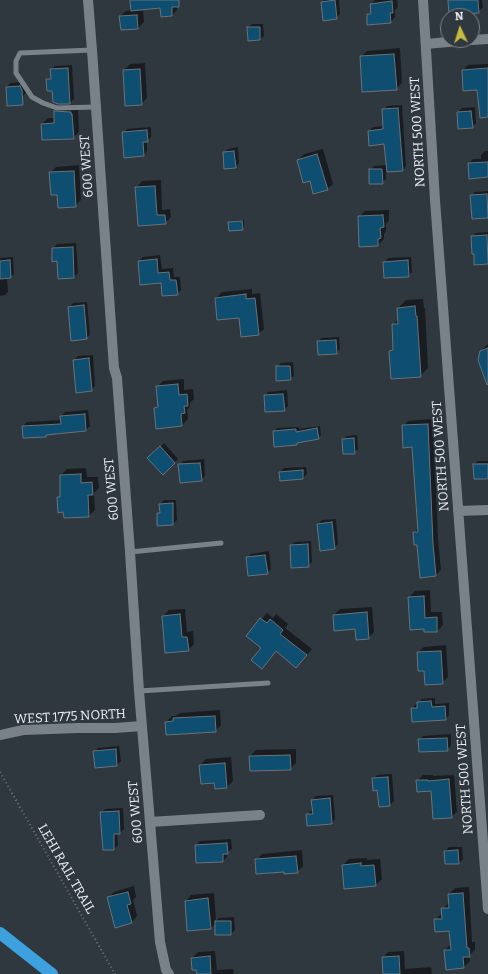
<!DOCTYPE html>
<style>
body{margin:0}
#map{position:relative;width:488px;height:974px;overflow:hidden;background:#2f383e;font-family:Bitter,serif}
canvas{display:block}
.north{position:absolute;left:440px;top:8px;width:40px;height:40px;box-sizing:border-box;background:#2f383e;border:1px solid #798186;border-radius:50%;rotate:356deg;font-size:11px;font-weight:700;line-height:16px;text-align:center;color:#e9eef2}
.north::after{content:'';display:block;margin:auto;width:14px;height:18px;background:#c7bb3c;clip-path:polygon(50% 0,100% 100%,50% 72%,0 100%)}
</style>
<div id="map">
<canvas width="488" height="974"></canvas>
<div class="north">N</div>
</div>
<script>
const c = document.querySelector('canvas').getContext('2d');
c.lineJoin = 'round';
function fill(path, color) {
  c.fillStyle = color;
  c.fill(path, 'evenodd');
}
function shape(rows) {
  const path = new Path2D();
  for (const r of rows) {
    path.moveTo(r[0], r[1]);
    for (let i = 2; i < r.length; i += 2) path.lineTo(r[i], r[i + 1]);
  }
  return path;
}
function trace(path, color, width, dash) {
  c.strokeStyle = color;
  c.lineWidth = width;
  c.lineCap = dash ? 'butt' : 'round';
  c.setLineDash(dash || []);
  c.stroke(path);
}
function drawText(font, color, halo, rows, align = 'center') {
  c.font = font + ' Bitter,serif';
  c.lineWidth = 3.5;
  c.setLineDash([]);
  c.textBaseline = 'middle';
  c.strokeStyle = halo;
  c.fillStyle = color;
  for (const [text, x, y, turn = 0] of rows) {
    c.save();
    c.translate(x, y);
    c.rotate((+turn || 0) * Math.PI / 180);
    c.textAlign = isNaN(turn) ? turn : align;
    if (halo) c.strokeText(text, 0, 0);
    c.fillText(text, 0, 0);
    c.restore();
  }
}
fill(shape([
 [131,0,177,0,177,10,172,15,162,16,161,7,143,9,144,22,138,28,122,29,120,16,126,11,132,10],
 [324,0,339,0,340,14,336,18,323,2],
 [375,0,397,0,398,7,395,10,395,17,390,22,368,15,372,11,371,4],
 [449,0,482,0,483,7,478,12],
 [252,24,263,24,264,36,260,39,248,28],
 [400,48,402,83,396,89,361,57,367,51],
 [145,63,147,98,141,104,124,70,130,64],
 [488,64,488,116,478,89,463,70,468,65],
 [72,65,74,99,70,103,53,90,48,80,52,76,51,69,55,66],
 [24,82,26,93,22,97,7,87,10,83],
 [402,105,406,166,403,170,386,171,386,179,382,183,370,170,374,166,387,165,385,143,369,131,373,127,384,126,383,110,387,106],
 [61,106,78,108,79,132,73,138,42,124,48,118,55,118,55,111],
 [475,107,476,123,472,127,459,128,458,112,462,108],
 [151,127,151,137,147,141,147,151,144,155,123,133,127,129],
 [238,147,239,163,235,167,224,152,228,149],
 [323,149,333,184,327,189,298,160,304,154],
 [485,151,488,151,488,176,469,163,473,159,481,159,481,155],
 [79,165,81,200,75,206,58,194,50,173,56,167],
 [161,180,162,210,170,209,171,217,165,223,139,225,137,187,142,181],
 [488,191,488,217,473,218,471,196,475,192],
 [389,210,389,220,386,224,386,231,384,234,384,239,378,245,360,246,359,217,365,211],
 [244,220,244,227,243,229,229,223,231,221],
 [488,232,488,263,487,263,475,253,472,237,476,233],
 [76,243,78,273,74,277,53,248,57,244],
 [160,255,162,269,173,268,174,277,180,277,181,290,177,294,139,261,143,257],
 [13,257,14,274,10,277,7,277,8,292,5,295,0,296,0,258],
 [411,257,412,272,408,276,385,262,388,258],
 [252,289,252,294,260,293,264,329,258,334,240,317,216,298,222,292],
 [423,299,424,308,425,308,428,368,420,376,390,351,394,347,393,325,399,318,398,308,406,300],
 [87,302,90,335,86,338,70,307,73,303],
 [339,337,340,349,336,353,318,341,322,338],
 [488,344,488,369,481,351],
 [93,355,95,386,91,390,76,391,74,360,78,356],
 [293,362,294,376,290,379,277,367,281,363],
 [184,379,184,390,193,389,194,399,190,403,190,406,187,410,188,419,182,425,155,408,159,404,157,387,163,381],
 [287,390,288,406,284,410,265,396,268,392],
 [88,410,90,426,86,430,48,434,45,436,23,426,27,422,62,420,61,416,65,412],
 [433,419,438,539,441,570,436,575,418,544,414,533,418,528,413,446,403,426,408,421],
 [320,426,321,435,318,438,299,442,296,445,274,432,277,428,299,427,299,429],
 [357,435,358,449,354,453,343,439,347,436],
 [164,443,178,459,163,474,149,458],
 [204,459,205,476,201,480,179,465,183,461],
 [478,461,488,461,488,463,477,463,477,465,488,465,488,480,486,480,486,478,474,465],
 [306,467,307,474,303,478,281,480,280,472,284,468],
 [86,468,87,477,98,477,99,488,94,493,95,510,89,516,64,511,58,498,61,494,61,475,67,469],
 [164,500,176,500,177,520,173,524,158,525,158,514,161,511,160,504],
 [336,519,338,544,334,548,318,524,322,520],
 [311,541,312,562,308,566,291,546,294,542],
 [269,551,271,569,267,573,247,557,251,554],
 [430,590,431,612,442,612,443,625,437,631,425,628,409,597,415,591],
 [372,607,374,632,368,638,356,628,334,615,340,609],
 [185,609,187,632,193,631,194,644,188,650,163,616,169,610],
 [267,613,273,618,276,614,288,624,285,628,312,649,302,661,276,650,262,647,247,636],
 [446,645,448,677,442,683,425,669,418,652,424,647],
 [435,698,435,704,449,703,449,715,446,719,412,708,416,704,418,704,418,703,422,699],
 [220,710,221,725,215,731,166,722,172,716,176,716,180,713],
 [451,734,451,746,447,750,419,740,423,736],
 [119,746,121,761,117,765,96,767,94,752,98,748],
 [296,749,296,763,290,769,251,770,250,756,256,750],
 [231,757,233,781,227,787,215,782,200,765,206,759],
 [392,774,394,801,390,805,378,789,373,779,377,775],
 [423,775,433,775,433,776,454,775,457,812,451,817,432,790,417,781],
 [333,795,335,819,332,823,307,815,311,811,313,811,312,800,316,796],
 [123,808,124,829,120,833,117,833,118,845,114,849,101,813,105,809],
 [231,839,232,849,226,853,227,857,223,861,196,845,200,841],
 [449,847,462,847,463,859,459,863,445,851],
 [302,850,303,866,297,872,285,871,256,860,262,854],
 [367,858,367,860,380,859,382,879,376,885,343,865,349,859],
 [134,886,136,897,133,900,137,916,132,922,108,898,114,892],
 [469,887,472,942,475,942,475,950,469,956,470,961,464,967,445,950,451,944,450,930,435,920,441,914,443,914,442,909,449,903,449,894,455,888],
 [214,893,216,921,219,918,234,917,235,930,231,934,216,934,216,923,211,928,188,930,186,901,191,895],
 [215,951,217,970,233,969,234,974,198,974,192,958,198,952],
 [404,951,405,969,431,967,432,974,384,974,383,957,388,952]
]), '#0007');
const building = shape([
 [130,0,179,0,179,7,172,7,172,16,161,17,160,8,131,11,130,0],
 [335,0,337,19,323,21,321,2,335,0],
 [448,0,478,0,479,13,449,15,448,0],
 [392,1,393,13,390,13,391,23,367,25,367,14,371,14,370,4,392,1],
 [137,15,138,29,121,30,119,16,137,15],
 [247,27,260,27,260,40,248,41,247,27],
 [394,54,397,90,362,92,360,56,394,54],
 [68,68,70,104,58,104,53,102,52,91,47,91,46,79,51,79,50,69,68,68],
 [488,68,488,117,480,118,477,90,463,91,462,70,488,68],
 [140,69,142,105,125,106,123,70,140,69],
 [20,86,22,90,23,105,7,106,6,87,20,86],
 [398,108,403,171,387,172,384,144,369,146,368,131,383,129,382,109,398,108],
 [54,111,71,112,71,114,72,114,74,139,42,140,41,124,54,123,54,111],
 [471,111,473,128,458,129,457,112,471,111],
 [147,130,148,142,143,142,144,156,124,158,122,132,147,130],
 [234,151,236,168,224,169,223,152,234,151],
 [317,154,328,190,313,194,310,181,303,183,297,160,317,154],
 [488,162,488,177,469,179,468,163,488,162],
 [369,169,382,169,383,184,369,184,369,169],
 [74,171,76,207,58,208,57,195,51,195,49,172,74,171],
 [155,186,157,215,165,215,166,224,138,226,135,187,155,186],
 [487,194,488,218,472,219,470,195,487,194],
 [383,215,384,227,380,228,381,238,378,239,378,246,359,247,358,216,383,215],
 [242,221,243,230,229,231,228,222,242,221],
 [487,235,488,264,474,265,474,254,472,254,471,236,487,235],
 [73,247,74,278,58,279,57,261,52,262,52,248,73,247],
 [157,259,158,273,169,272,170,280,176,280,178,295,162,296,161,283,140,285,138,261,157,259],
 [10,260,11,278,0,279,0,261,10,260],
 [408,260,409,277,384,278,383,262,408,260],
 [246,294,246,299,255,298,259,335,241,337,239,318,217,320,215,298,246,294],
 [84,305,87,339,71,341,68,307,84,305],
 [415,306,416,316,417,316,421,377,391,379,389,351,393,350,392,324,398,324,397,308,415,306],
 [336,340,337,354,318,355,317,341,336,340],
 [488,348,488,384,487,385,478,360,480,351,488,348],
 [89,358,92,391,76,393,73,360,89,358],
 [276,366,290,366,291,380,276,381,276,366],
 [178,384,179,395,187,394,188,406,184,406,185,413,181,414,182,426,156,429,154,408,158,407,156,386,178,384],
 [283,394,285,411,265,412,264,395,283,394],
 [85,414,86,431,46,435,46,437,23,438,22,426,61,424,60,416,85,414],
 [428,424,433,544,436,576,420,578,417,545,414,545,413,532,418,532,412,447,403,448,402,425,428,424],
 [317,428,319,439,297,443,297,445,274,447,273,431,296,429,296,432,317,428],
 [354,438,355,454,343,454,342,439,354,438],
 [160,446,175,463,163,475,147,458,160,446],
 [200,463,202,481,180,483,178,464,200,463],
 [473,464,488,464,488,479,474,479,473,464],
 [303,470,303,479,280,481,279,472,303,470],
 [81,474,81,483,92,482,93,495,88,495,89,517,64,518,63,512,58,513,57,497,60,497,60,475,81,474],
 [173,503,173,525,157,526,157,513,160,513,159,504,173,503],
 [332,522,335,549,320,551,317,524,332,522],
 [308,544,309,567,291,568,290,545,308,544],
 [265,555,268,574,248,576,246,557,265,555],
 [424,596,425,618,437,617,437,632,424,632,424,629,410,630,408,597,424,596],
 [367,612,369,639,356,640,355,629,334,631,333,615,367,612],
 [180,614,182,637,187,637,189,651,165,653,162,616,180,614],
 [260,618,267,623,270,619,283,630,280,634,307,655,296,668,276,651,262,669,251,660,261,648,246,636,260,618],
 [441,651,443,684,425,685,424,671,418,671,417,652,441,651],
 [431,701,432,707,445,706,446,720,412,722,411,708,417,708,417,702,431,701],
 [215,716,216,732,166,735,165,722,173,721,173,718,215,716],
 [447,738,448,751,419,752,418,739,447,738],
 [116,749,117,766,95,768,93,751,116,749],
 [290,755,291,770,250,771,249,756,290,755],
 [225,763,227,788,215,789,214,783,201,784,199,765,225,763],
 [388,777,390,806,379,807,377,790,373,791,372,778,388,777],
 [449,779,452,818,433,819,431,791,417,792,416,780,428,780,428,781,449,779],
 [330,798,332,824,307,826,306,814,313,814,311,800,330,798],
 [119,811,120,834,114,834,114,850,103,850,100,812,119,811],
 [227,843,228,854,223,854,223,862,196,863,195,845,227,843],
 [458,850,459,864,445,864,444,851,458,850],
 [296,856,298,873,284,874,284,872,256,874,255,859,296,856],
 [361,863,361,866,374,865,376,886,344,889,342,865,361,863],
 [128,892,131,904,127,905,132,923,115,928,107,897,128,892],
 [463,893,467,948,469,948,470,957,463,957,464,968,446,970,444,950,451,950,449,931,435,932,434,919,442,919,441,908,449,908,448,894,463,893],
 [208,898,211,929,187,931,185,901,208,898],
 [215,921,231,921,231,935,215,935,215,921],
 [210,956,211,974,197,974,196,970,192,970,191,958,210,956],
 [399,956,400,974,383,974,382,957,399,956]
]);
fill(building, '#0e4e71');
trace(building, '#697279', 1);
trace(shape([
 [0,772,115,974]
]), '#70787d', 2, [1, 3]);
trace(shape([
 [92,50,20,53,16,61,16,73,32,97,43,103,57,108,96,107],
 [130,552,221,543],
 [139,691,268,683]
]), '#798289', 5);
trace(shape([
 [88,0,92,50,114,368,117,378,130,552,139,691,160,942,166,970,169,974],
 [423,0,435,200,488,909],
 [472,40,488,39],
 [426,44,470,40],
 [458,511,488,510],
 [0,735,23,730,78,728,115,728,142,726],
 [150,822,260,815]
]), '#798289', 10);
trace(shape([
 [0,933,52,974]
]), '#3ca1de', 12);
drawText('13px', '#e9eef2', '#2f383e', [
 ["NORTH 500 WEST",418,132,-93],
 ["600 WEST",87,166,-94],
 ["NORTH 500 WEST",441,456,-94],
 ["600 WEST",112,489,-95],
 ["WEST 1775 NORTH",70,717,-3],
 ["NORTH 500 WEST",465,779,-94],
 ["600 WEST",136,812,-95],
 ["LEHI RAIL TRAIL",66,869,60]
]);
</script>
